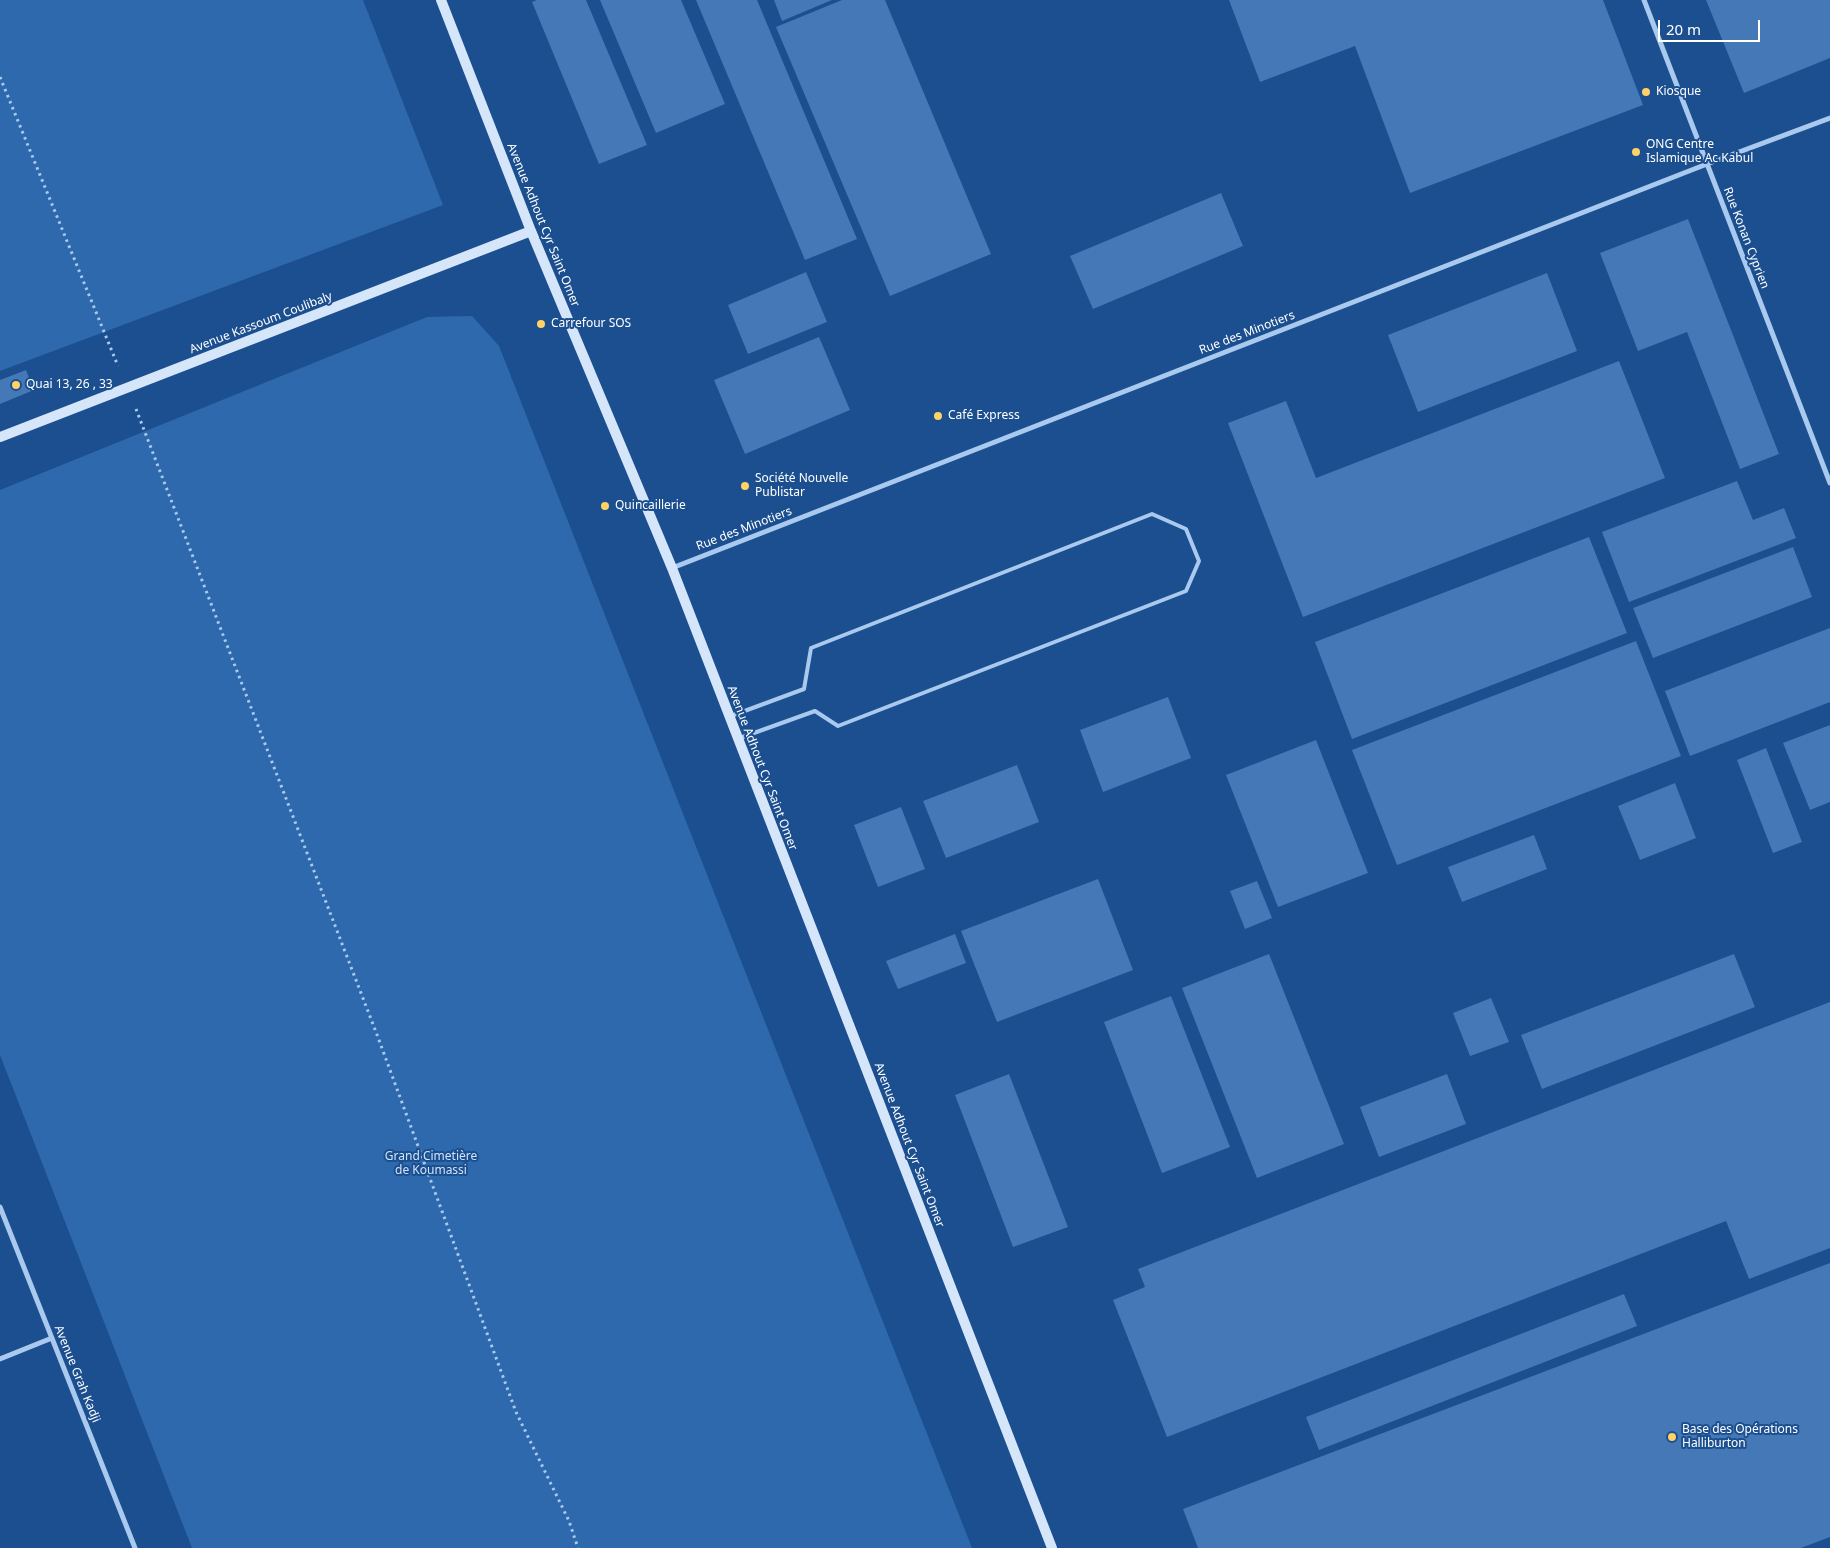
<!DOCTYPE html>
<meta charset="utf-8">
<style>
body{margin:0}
#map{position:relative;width:1830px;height:1548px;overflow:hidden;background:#1b4f8f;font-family:"Noto Sans",sans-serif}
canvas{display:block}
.scale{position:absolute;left:1658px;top:20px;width:102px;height:22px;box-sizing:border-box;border:2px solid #fff;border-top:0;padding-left:6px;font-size:15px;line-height:18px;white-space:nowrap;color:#fff;-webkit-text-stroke:4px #1b4f8f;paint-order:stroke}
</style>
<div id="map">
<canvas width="1830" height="1548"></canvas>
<div class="scale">20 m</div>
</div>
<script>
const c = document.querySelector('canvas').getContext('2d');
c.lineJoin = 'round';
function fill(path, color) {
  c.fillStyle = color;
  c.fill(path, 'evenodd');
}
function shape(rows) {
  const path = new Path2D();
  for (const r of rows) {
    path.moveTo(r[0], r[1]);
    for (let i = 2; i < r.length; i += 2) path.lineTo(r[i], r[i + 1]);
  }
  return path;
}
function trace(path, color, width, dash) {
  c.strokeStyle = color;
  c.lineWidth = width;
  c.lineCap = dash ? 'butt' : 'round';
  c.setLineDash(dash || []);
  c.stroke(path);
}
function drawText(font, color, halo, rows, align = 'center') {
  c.font = font + ' "Noto Sans",sans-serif';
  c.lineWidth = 4;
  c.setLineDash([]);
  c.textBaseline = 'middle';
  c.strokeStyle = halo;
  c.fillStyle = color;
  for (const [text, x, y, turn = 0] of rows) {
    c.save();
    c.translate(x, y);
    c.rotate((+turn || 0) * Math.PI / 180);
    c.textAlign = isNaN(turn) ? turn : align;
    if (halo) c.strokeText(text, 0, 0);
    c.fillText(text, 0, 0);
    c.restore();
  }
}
fill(shape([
 [0,0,363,0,443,205,0,371],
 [472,316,499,346,972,1548,192,1548,0,1055,0,490,427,317]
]), '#2e69ad');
fill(shape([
 [537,0,586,0,647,145,599,164,532,2],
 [600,0,681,0,725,104,656,133],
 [696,0,757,0,857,239,805,260],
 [774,0,832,0,782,21],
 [842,0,885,0,991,254,890,296,776,27],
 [1229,0,1603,0,1643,105,1410,193,1355,46,1260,82],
 [1706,0,1830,0,1830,58,1744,93],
 [1221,193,1243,246,1093,309,1070,256],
 [1688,219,1779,454,1740,469,1687,332,1638,351,1600,253],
 [806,272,827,322,748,354,728,305],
 [1547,273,1577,351,1418,412,1388,335],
 [819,337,850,410,745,454,714,380],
 [1619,361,1665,478,1303,617,1228,423,1286,401,1316,478],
 [26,370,34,390,0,404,0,380],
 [1737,481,1753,520,1784,508,1796,538,1629,602,1602,532],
 [1589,537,1627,633,1352,739,1315,642],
 [1793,547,1812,597,1653,658,1633,608],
 [1830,628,1830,702,1690,756,1665,691],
 [1636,641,1681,756,1397,865,1352,750],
 [1168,697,1191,758,1103,792,1080,730],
 [1830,725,1830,802,1810,810,1783,743],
 [1316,740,1368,873,1278,907,1226,775],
 [1766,748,1802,842,1773,853,1737,760],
 [1017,765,1039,822,946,858,923,801],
 [1675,783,1696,838,1640,860,1618,806],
 [901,807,925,869,878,887,854,825],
 [1534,835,1547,869,1462,902,1448,867],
 [1098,879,1133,970,997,1022,961,931],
 [1257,881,1272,918,1245,929,1230,891],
 [955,934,966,963,898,989,886,961],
 [1269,954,1344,1144,1257,1178,1182,988],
 [1734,954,1755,1007,1542,1089,1521,1035],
 [1171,996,1230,1147,1162,1173,1104,1022],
 [1491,998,1509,1042,1470,1056,1453,1013],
 [1830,1002,1830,1248,1749,1279,1726,1221,1167,1437,1113,1300,1145,1287,1138,1269],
 [1009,1074,1068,1227,1013,1247,955,1095],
 [1447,1074,1466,1124,1379,1157,1360,1107],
 [1830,1263,1830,1537,1801,1548,1198,1548,1183,1509],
 [1624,1294,1637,1326,1319,1450,1306,1417]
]), '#4478b7');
trace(shape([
 [0,77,118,366],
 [136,409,376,1032,516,1412,569,1521,578,1548]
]), '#a9c9ee', 3, [2.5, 4]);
trace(shape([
 [731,716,804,689,811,648,1152,514,1186,529,1199,561,1186,591,838,726,815,711,740,738]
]), '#a9c9ee', 4);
trace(shape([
 [1644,0,1830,483],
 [672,568,1707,164,1830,118],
 [0,1207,135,1548],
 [0,1359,52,1338]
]), '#a9c9ee', 5);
trace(shape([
 [441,0,531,231,672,568,1052,1548],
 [0,437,531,231]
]), '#d6e6fa', 10);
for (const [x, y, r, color] of [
 [1646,92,5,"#ffd166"],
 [1636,152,5,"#ffd166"],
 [541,324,5,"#ffd166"],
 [16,385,5,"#ffd166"],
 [938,416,5,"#ffd166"],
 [745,486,5,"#ffd166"],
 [605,506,5,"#ffd166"],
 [1672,1437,5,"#ffd166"]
]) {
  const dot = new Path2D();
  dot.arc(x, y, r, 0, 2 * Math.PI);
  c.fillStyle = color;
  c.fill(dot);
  trace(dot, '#1b4f8f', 2);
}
drawText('12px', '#fff', '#1b4f8f', [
 ["Kiosque",1656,92],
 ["ONG Centre",1646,145],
 ["Islamique Ac Kabul",1646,159],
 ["Carrefour SOS",551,324],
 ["Quai 13, 26 , 33",26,385],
 ["Café Express",948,416],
 ["Société Nouvelle",755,479],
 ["Publistar",755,493],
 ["Quincaillerie",615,506],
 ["Base des Opérations",1682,1430],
 ["Halliburton",1682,1444]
], 'left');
drawText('12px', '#fff', '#1b4f8f', [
 ["Avenue Adhout Cyr Saint Omer",543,225,68],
 ["Rue Konan Cyprien",1746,238,69],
 ["Avenue Kassoum Coulibaly",261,323,-21],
 ["Rue des Minotiers",1247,333,-21],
 ["Rue des Minotiers",744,529,-21],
 ["Avenue Adhout Cyr Saint Omer",762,768,69],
 ["Avenue Adhout Cyr Saint Omer",909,1145,69],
 ["Avenue Grah Kadji",77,1374,68]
]);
drawText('12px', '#cfe3fa', '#1b4f8f', [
 ["Grand Cimetière",431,1157],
 ["de Koumassi",431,1171]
]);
</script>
